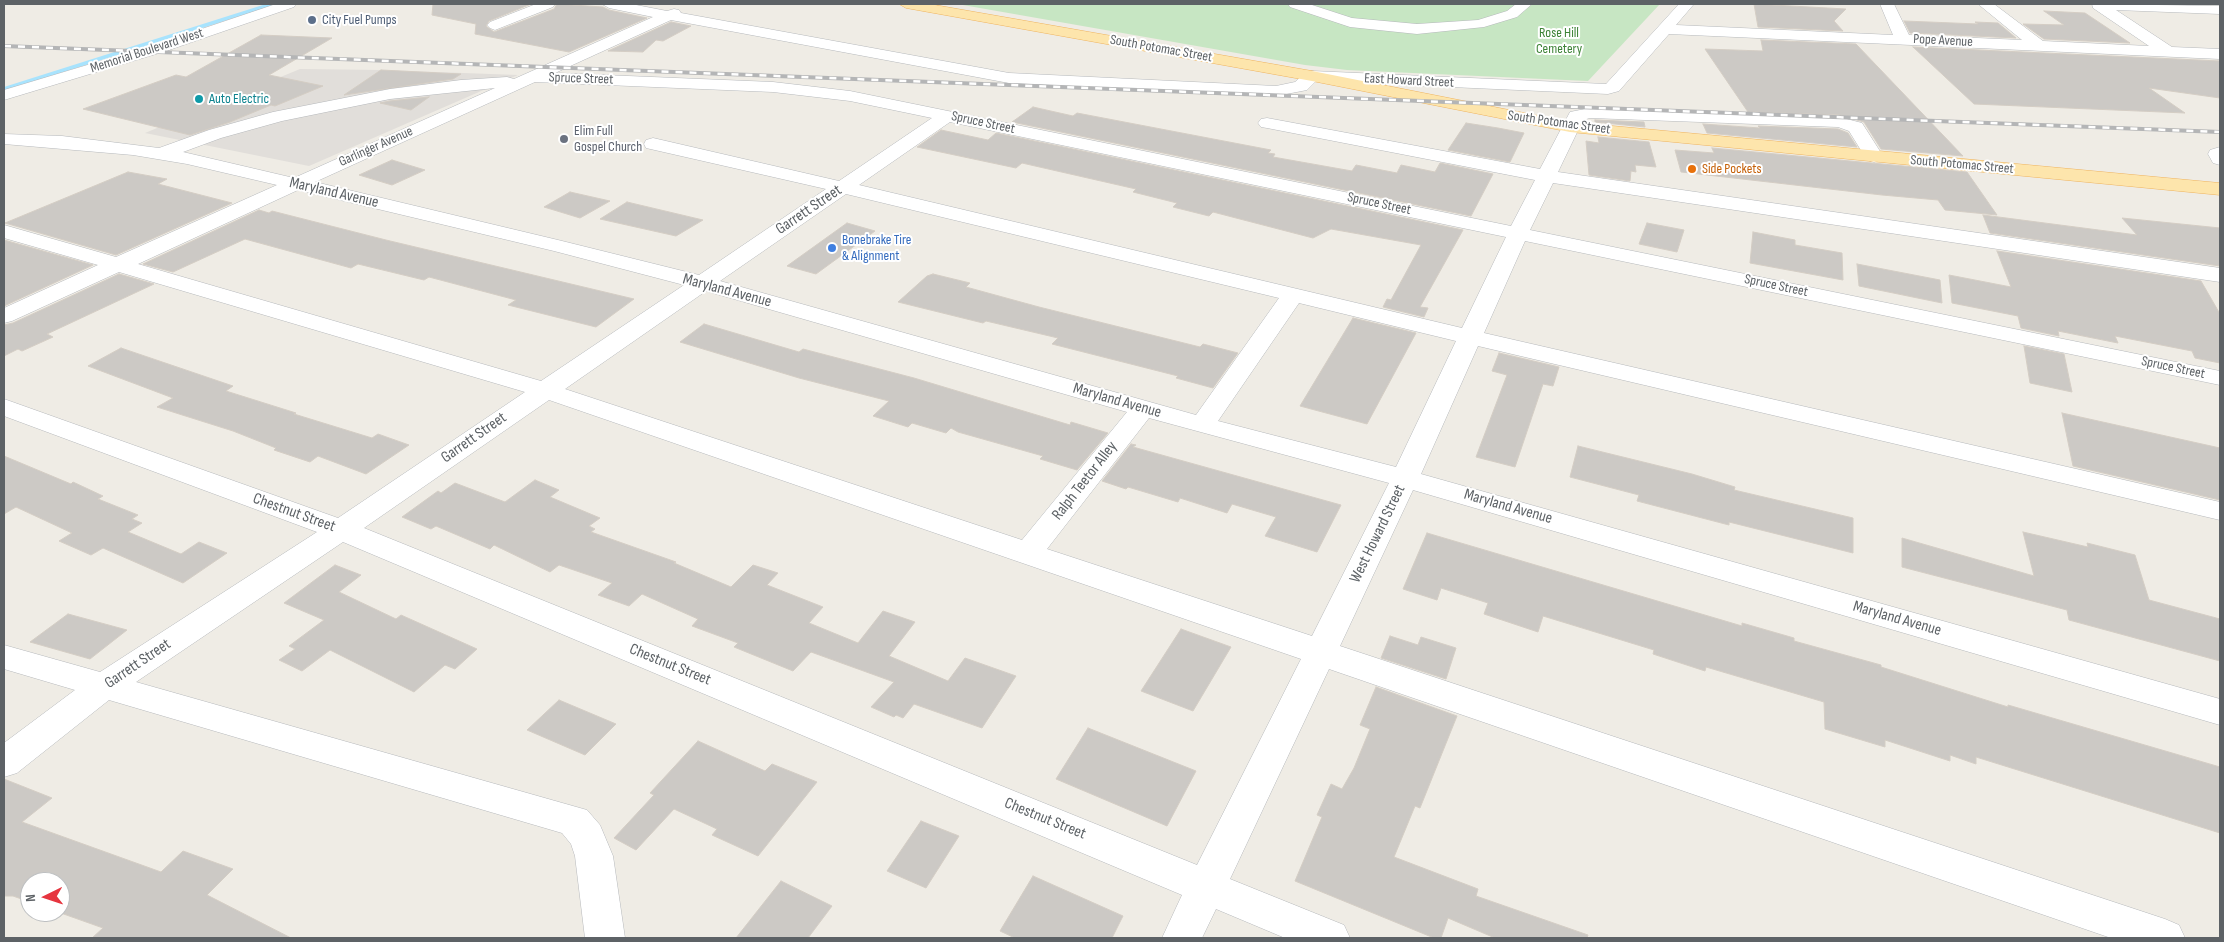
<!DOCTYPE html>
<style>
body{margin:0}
#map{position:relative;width:2224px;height:942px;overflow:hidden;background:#efece5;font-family:"Sofia Sans Condensed",sans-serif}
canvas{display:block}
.frame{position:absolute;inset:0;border:5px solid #5d6266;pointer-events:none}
.north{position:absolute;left:20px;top:872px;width:50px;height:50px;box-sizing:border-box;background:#fff;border:1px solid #bec0c2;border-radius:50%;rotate:266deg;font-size:14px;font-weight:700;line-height:20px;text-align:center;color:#5d6266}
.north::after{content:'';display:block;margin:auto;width:18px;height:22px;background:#e6353f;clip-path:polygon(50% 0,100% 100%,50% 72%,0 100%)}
</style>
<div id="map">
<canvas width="2224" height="942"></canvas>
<div class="frame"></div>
<div class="north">N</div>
</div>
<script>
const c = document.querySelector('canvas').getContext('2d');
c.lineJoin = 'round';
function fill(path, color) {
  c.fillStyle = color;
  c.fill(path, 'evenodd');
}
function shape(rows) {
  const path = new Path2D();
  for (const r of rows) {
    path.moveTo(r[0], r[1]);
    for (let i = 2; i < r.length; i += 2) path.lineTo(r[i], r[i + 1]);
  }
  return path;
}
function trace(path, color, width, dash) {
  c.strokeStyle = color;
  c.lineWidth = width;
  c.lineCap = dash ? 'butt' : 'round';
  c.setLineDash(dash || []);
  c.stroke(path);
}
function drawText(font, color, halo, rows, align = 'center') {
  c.font = font + ' "Sofia Sans Condensed",sans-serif';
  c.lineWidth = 4;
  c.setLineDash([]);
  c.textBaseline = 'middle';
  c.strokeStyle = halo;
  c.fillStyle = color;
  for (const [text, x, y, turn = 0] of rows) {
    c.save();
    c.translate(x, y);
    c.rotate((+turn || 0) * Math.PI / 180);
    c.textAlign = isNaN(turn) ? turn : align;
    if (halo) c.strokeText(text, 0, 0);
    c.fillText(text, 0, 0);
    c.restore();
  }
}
fill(shape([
 [300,69,381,70,518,75,309,166,145,133]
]), '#e1deda');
fill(shape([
 [957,4,1660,4,1588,81,1347,70,1305,65]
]), '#c7e6c3');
fill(shape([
 [266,4,278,4,4,91,4,87]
]), '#a8e3fd');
const building = shape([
 [433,4,531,4,489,21,486,26,494,32,554,9,557,4,603,7,609,10,647,18,569,52,475,34,476,24,432,15,433,4],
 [1754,4,1846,9,1834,21,1843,31,1758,27,1754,4],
 [2044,11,2085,13,2130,43,2044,39,2023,24,2064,25,2044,11],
 [1904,21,1978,24,1975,22,1998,23,2016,38,1910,33,1904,21],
 [671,22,691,26,663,41,656,40,643,52,608,51,671,22],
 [261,35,332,38,269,75,323,86,275,106,271,105,230,122,190,135,83,109,176,75,186,77,261,35],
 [1761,40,1856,44,1963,156,1881,149,1864,122,1839,115,1748,112,1705,49,1763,51,1761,40],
 [1913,47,2220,61,2220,98,2149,88,2185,113,1974,104,1913,47],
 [381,70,461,74,453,79,344,95,381,70],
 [429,97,411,110,380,103,390,101,429,97],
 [1033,107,1073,116,1077,113,1271,150,1268,153,1275,154,1273,157,1352,171,1356,165,1397,173,1401,165,1435,172,1440,163,1493,174,1471,216,1012,122,1033,107],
 [1595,120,1644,122,1645,127,1595,122,1595,120],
 [1466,123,1498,128,1524,133,1510,162,1448,150,1466,123],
 [1703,124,1760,128,1758,126,1838,129,1848,133,1857,147,1707,133,1703,124],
 [941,130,988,140,996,133,1463,230,1420,307,1428,308,1424,317,1383,307,1387,299,1391,300,1421,245,1331,229,1313,238,1213,212,1209,216,1173,207,1177,203,1133,192,1136,189,1022,163,1016,168,917,147,941,130],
 [1598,137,1649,142,1656,167,1635,165,1636,172,1631,171,1630,181,1589,175,1586,141,1599,143,1598,137],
 [1712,148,1967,172,1997,215,1945,210,1938,200,1882,195,1681,172,1675,150,1714,153,1712,148],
 [392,160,425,170,392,185,359,175,392,160],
 [128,172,167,179,158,184,232,203,116,255,5,223,128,172],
 [570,192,610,201,580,218,544,207,570,192],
 [627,202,703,220,676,236,600,219,627,202],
 [259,210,269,213,272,211,386,240,634,299,596,327,508,305,516,300,429,277,424,280,358,264,351,268,245,239,173,272,143,264,259,210],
 [1983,215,2137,235,2122,218,2220,228,2220,266,1990,233,1983,215],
 [847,223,875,231,816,274,787,266,847,223],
 [1647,223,1684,230,1677,252,1639,244,1647,223],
 [1753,232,1795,240,1795,245,1842,253,1843,280,1750,263,1753,232],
 [4,240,93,265,4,306,4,240],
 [1997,251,2201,281,2220,314,2220,363,2195,358,2192,351,2115,336,2118,343,2058,331,2059,336,2021,328,2018,316,1952,303,1949,275,2011,287,1997,251],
 [1857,264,1940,280,1942,303,1859,286,1857,264],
 [119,274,154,284,47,334,53,337,22,351,18,349,4,356,4,325,13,323,119,274],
 [933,274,970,283,966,287,1039,307,1200,347,1203,344,1238,353,1213,388,1176,378,1178,376,1052,344,1058,338,986,321,983,323,898,302,927,276,933,274],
 [1353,318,1416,333,1367,424,1300,406,1353,318],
 [704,324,799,352,803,349,914,378,1070,425,1071,422,1108,433,1077,470,1040,459,1043,456,958,432,951,428,946,433,912,423,908,427,873,416,889,401,799,378,680,342,704,324],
 [2024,346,2064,354,2072,392,2030,383,2024,346],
 [121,348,233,386,226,391,296,413,294,414,372,438,378,434,409,445,366,474,318,456,310,462,274,450,276,448,233,431,157,407,173,398,88,366,121,348],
 [1499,353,1559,367,1553,386,1543,384,1515,467,1476,457,1507,375,1492,371,1499,353],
 [2062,413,2220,448,2220,500,2073,466,2062,413],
 [1131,444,1136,445,1133,447,1341,505,1317,552,1265,536,1276,517,1232,504,1227,513,1180,498,1178,502,1128,487,1126,489,1102,481,1131,444],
 [1578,446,1692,474,1735,487,1734,490,1853,518,1853,553,1729,522,1729,525,1637,501,1639,495,1570,477,1578,446],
 [4,456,71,484,73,482,103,496,98,499,138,515,132,519,142,523,128,532,181,554,199,542,227,553,183,583,103,548,91,555,59,541,72,533,16,507,4,514,4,456],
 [535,480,559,490,550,497,600,518,589,526,595,529,591,532,676,562,674,563,731,587,753,565,778,573,767,585,823,607,809,623,858,643,883,611,915,622,889,656,948,681,965,658,1016,676,982,728,914,704,903,718,896,715,894,717,871,707,894,682,811,652,793,671,734,647,738,643,692,626,698,619,642,594,629,606,598,595,612,583,559,565,550,572,494,545,490,549,436,526,431,529,402,517,438,491,441,493,455,483,505,502,535,480],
 [2023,532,2088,547,2087,543,2135,555,2149,600,2220,619,2220,661,2069,620,2067,610,1902,567,1902,538,2034,576,2023,532],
 [1427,533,1742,626,1742,623,1794,638,1794,641,1881,665,1881,667,2008,707,2008,705,2220,767,2220,833,1976,757,1976,764,1950,755,1950,761,1885,740,1885,747,1825,729,1824,702,1706,667,1705,671,1653,654,1654,650,1543,616,1538,632,1484,614,1488,603,1441,588,1437,600,1403,589,1427,533],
 [335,565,361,575,339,592,396,619,401,615,477,649,455,669,445,665,414,692,330,650,302,671,279,660,295,649,289,646,324,620,284,603,335,565],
 [68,614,127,630,90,659,30,642,68,614],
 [1181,629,1231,647,1193,711,1141,691,1181,629],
 [1390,636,1418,645,1421,637,1456,648,1446,679,1381,658,1390,636],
 [1376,687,1457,716,1420,808,1415,806,1394,857,1478,889,1476,896,1588,935,1587,938,1495,938,1448,918,1441,938,1434,938,1295,881,1322,817,1317,815,1331,784,1342,789,1354,768,1370,729,1360,725,1376,687],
 [559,700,616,724,585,755,527,730,559,700],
 [1088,728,1196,771,1167,826,1056,779,1088,728],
 [698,741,765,771,772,764,817,782,758,856,712,835,717,829,674,809,636,850,614,838,654,795,650,793,698,741],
 [4,779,52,798,22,822,161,872,183,851,233,869,207,895,291,938,92,938,103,928,58,912,60,912,60,882,30,882,30,902,13,896,4,896,4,779],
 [921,821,959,836,926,888,887,871,921,821],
 [1033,876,1123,916,1112,938,1015,938,1000,931,1033,876],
 [781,881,832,906,808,938,736,938,781,881]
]);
fill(building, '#ccc9c5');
trace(building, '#d4cdc4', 1);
const minor = shape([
 [276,4,296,4,294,7,166,51,4,100,4,90,154,45,276,4],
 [536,4,555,4,553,7,500,28,495,30,490,28,487,25,490,22,536,4],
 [602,4,631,4,667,11,674,9,679,10,681,13,1009,73,1276,86,1295,82,1306,72,1312,71,1606,84,1679,4,1694,4,1676,25,1893,35,1880,4,1894,4,1909,35,2022,40,1978,4,1994,4,2043,41,2149,46,2093,8,2092,4,2220,6,2220,14,2116,10,2172,47,2220,49,2220,59,1669,34,1619,91,1608,94,1316,81,1307,90,1276,96,1009,83,671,20,555,73,773,82,850,91,1511,226,1535,180,1267,128,1261,127,1258,123,1261,119,1267,118,1540,169,1570,112,1590,108,1839,117,1862,123,1883,156,1881,160,1874,162,1867,160,1849,131,1838,127,1590,118,1583,120,1558,172,2220,268,2220,282,1553,183,1530,230,2220,371,2220,385,1525,241,1484,333,2220,502,2220,520,1478,346,1421,474,2220,699,2220,725,1413,490,1340,646,2165,919,2179,925,2185,938,2111,938,1329,669,1230,879,1344,925,1350,938,1285,938,1216,909,1202,938,1162,938,1182,895,343,542,136,682,587,810,600,825,613,856,625,938,585,938,575,856,571,844,562,833,109,700,17,773,4,777,4,743,75,690,4,669,4,645,100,672,317,532,4,416,4,399,338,518,525,392,119,272,12,321,4,323,4,308,98,265,4,238,4,225,116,257,277,185,187,164,133,155,4,144,4,134,62,136,159,148,209,130,273,112,390,89,461,80,507,77,514,79,653,17,609,8,602,4],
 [535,82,773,92,850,101,932,118,839,181,653,138,646,140,644,144,646,148,826,189,699,275,558,240,315,182,535,82],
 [495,88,294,178,183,152,221,138,282,121,390,99,495,88],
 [950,122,1506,237,1462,328,859,185,950,122],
 [298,190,554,251,684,285,541,381,138,264,298,190],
 [846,194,1279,298,1196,415,720,281,846,194],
 [706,291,1127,412,1022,540,565,389,706,291],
 [1299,303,1456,341,1396,467,1218,421,1299,303],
 [549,400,1301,659,1197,865,364,528,549,400],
 [1149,418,1389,483,1312,636,1047,549,1149,418],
 [1288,4,1309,4,1352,18,1417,24,1478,20,1507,11,1516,4,1532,4,1517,17,1484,27,1417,34,1350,27,1290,7,1288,4],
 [2220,147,2220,165,2213,163,2208,154,2210,150,2220,147]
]);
const major = shape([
 [899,4,929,4,1312,71,1570,122,2220,183,2220,195,1570,132,1312,81,906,8,899,4]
]);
trace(minor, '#b6b9bc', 1);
trace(major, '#eeb35f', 1);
fill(minor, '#fff');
fill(major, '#fde5ac');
const rail = shape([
 [4,46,2220,132]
]);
trace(rail, '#b4b5b6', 4);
trace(rail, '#fff', 2.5, [7]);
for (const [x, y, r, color] of [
 [312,20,5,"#5c6f8a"],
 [199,99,5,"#0f9aa8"],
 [564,139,5,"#6b7280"],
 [1692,169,5,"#e8710a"],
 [832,248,5,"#3f7fe0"]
]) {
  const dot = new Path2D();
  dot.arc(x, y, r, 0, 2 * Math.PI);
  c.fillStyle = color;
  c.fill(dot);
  trace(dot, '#fff', 2);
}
drawText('14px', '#4e5e75', '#fff', [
 ["City Fuel Pumps",322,20]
], 'left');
drawText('14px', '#3e8337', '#fff', [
 ["Rose Hill",1559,33],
 ["Cemetery",1559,49]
]);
drawText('14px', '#5d6266', '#fff', [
 ["Pope Avenue",1943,41,3],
 ["South Potomac Street",1161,49,10],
 ["Memorial Boulevard West",147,51,-18],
 ["Spruce Street",581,79,2],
 ["East Howard Street",1409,81,3],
 ["Spruce Street",983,123,12],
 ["South Potomac Street",1559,123,8],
 ["Garlinger Avenue",376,147,-24],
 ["South Potomac Street",1962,165,5],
 ["Spruce Street",1379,204,12],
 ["Spruce Street",1776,286,12],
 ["Spruce Street",2173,368,12]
]);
drawText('14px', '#0d838f', '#fff', [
 ["Auto Electric",209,99]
], 'left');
drawText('14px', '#5b616d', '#fff', [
 ["Elim Full",574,131],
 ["Gospel Church",574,147]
], 'left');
drawText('14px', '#c56008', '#fff', [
 ["Side Pockets",1702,169]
], 'left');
drawText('14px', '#366cbe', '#fff', [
 ["Bonebrake Tire",842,240],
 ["& Alignment",842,256]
], 'left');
drawText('16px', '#5d6266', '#fff', [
 ["Maryland Avenue",334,193,13],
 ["Garrett Street",809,210,-34],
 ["Maryland Avenue",727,291,15],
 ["Maryland Avenue",1117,401,16],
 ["Garrett Street",474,438,-35],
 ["Ralph Teetor Alley",1085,481,-52],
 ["Maryland Avenue",1508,507,16],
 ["Chestnut Street",294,513,20],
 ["West Howard Street",1378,534,-64],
 ["Maryland Avenue",1897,619,16],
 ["Garrett Street",138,664,-34],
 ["Chestnut Street",670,665,22],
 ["Chestnut Street",1045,819,22]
]);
</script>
